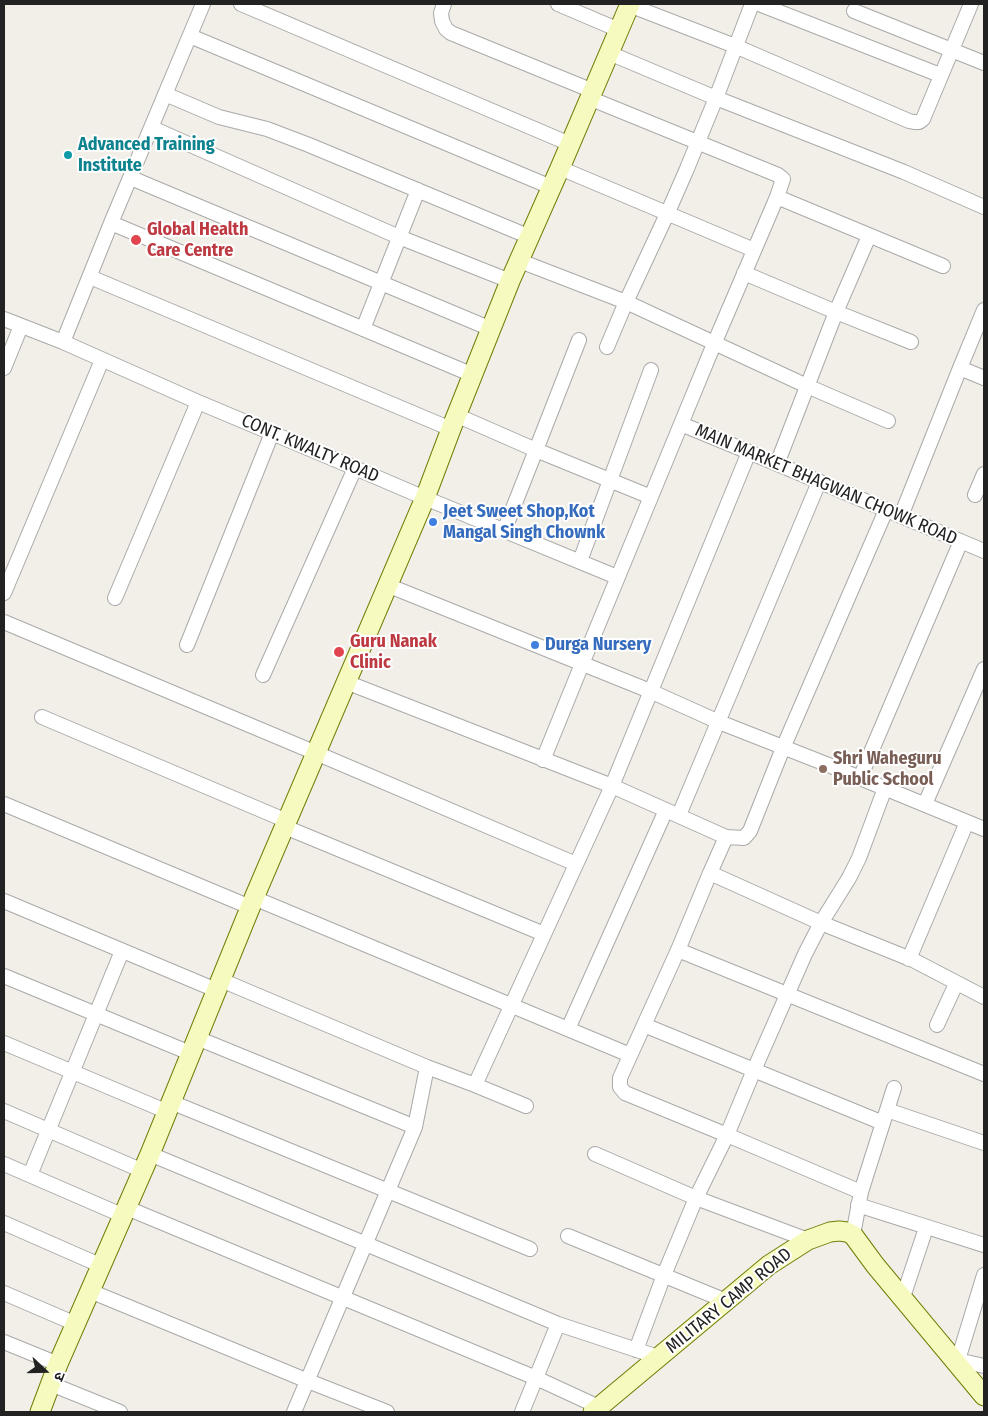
<!DOCTYPE html>
<meta charset="utf-8">
<style>
body{margin:0}
#map{position:relative;width:988px;height:1416px;overflow:hidden;background:#f2efe9;font-family:"Fira Sans Condensed","Noto Sans Devanagari",sans-serif}
canvas{display:block}
.frame{position:absolute;inset:0;border:5px solid #222;pointer-events:none}
.north{position:absolute;left:20px;top:1346px;width:50px;height:50px;-webkit-text-stroke:4px #fff;paint-order:stroke;rotate:111deg;font-size:14px;font-weight:700;line-height:20px;text-align:center;color:#222}
.north::after{content:'';display:block;margin:auto;width:18px;height:22px;background:#222;clip-path:polygon(50% 0,100% 100%,50% 72%,0 100%)}
</style>
<div id="map">
<canvas width="988" height="1416"></canvas>
<div class="frame"></div>
<div class="north">उ</div>
</div>
<script>
const c = document.querySelector('canvas').getContext('2d');
c.lineJoin = 'round';
function shape(rows) {
  const path = new Path2D();
  for (const r of rows) {
    path.moveTo(r[0], r[1]);
    for (let i = 2; i < r.length; i += 2) path.lineTo(r[i], r[i + 1]);
  }
  return path;
}
function trace(path, color, width, dash) {
  c.strokeStyle = color;
  c.lineWidth = width;
  c.lineCap = dash ? 'butt' : 'round';
  c.setLineDash(dash || []);
  c.stroke(path);
}
function drawText(font, color, halo, rows, align = 'center') {
  c.font = font + ' "Fira Sans Condensed",sans-serif';
  c.lineWidth = 4;
  c.setLineDash([]);
  c.textBaseline = 'middle';
  c.strokeStyle = halo;
  c.fillStyle = color;
  for (const [text, x, y, turn = 0] of rows) {
    c.save();
    c.translate(x, y);
    c.rotate((+turn || 0) * Math.PI / 180);
    c.textAlign = isNaN(turn) ? turn : align;
    if (halo) c.strokeText(text, 0, 0);
    c.fillText(text, 0, 0);
    c.restore();
  }
}
const street = shape([
 [241,4,570,144],
 [444,4,441,13,442,21,446,29,451,33,593,91],
 [558,4,619,30],
 [759,4,940,75],
 [629,5,735,46,909,121,914,122,919,122,923,119,971,4],
 [854,11,984,63],
 [190,36,551,187],
 [609,53,716,98,904,172,984,207],
 [165,94,219,117,267,129,309,145,530,237],
 [589,98,778,175,783,179,777,197,714,344,681,424],
 [152,128,399,237,510,281],
 [560,168,754,250],
 [131,178,491,329],
 [777,197,943,266],
 [111,223,473,375],
 [520,261,626,302,807,386,888,421],
 [744,273,836,312,911,342],
 [90,277,451,429],
 [4,319,63,342,198,402,355,468,425,498,617,577],
 [363,329,418,190],
 [63,342,111,223,203,4],
 [607,347,626,302,668,212,686,171,716,98,752,4],
 [4,368,21,326],
 [960,368,984,378],
 [456,415,536,450,651,497],
 [777,464,836,312,869,236],
 [975,495,984,474],
 [901,516,960,368,984,310],
 [504,531,536,450,579,340],
 [580,561,651,370],
 [387,585,650,691,719,722,826,764,984,829],
 [4,593,102,360],
 [115,598,198,402],
 [4,622,316,753,576,864],
 [187,645,272,433],
 [263,675,355,468],
 [346,682,612,786,726,837,710,873,678,950,620,1078,620,1087,625,1093,727,1135,696,1198,664,1275,636,1350],
 [42,717,287,821],
 [543,760,582,664,681,424,749,452,984,551],
 [860,778,961,541],
 [4,804,250,907],
 [925,804,984,669],
 [679,815,819,482],
 [285,827,544,934],
 [726,837,744,838,750,831,783,748,886,510],
 [710,873,821,923,913,960,984,997],
 [254,898,630,1055],
 [4,901,216,990],
 [678,950,984,1074],
 [909,959,967,822],
 [4,976,190,1053],
 [221,980,427,1067,475,1085,526,1106],
 [644,1025,883,1123],
 [937,1025,956,984],
 [568,1029,666,810],
 [197,1038,415,1127],
 [4,1043,168,1112],
 [475,1085,612,786,749,452],
 [171,1102,530,1249],
 [887,1110,984,1143],
 [4,1111,143,1171],
 [150,1154,558,1324,652,1355],
 [595,1154,696,1198,808,1240],
 [4,1164,124,1216],
 [30,1175,122,951],
 [861,1192,727,1135,754,1070,805,954,821,923,849,878,859,858,885,788],
 [858,1205,984,1245],
 [127,1208,536,1378,599,1407],
 [4,1223,102,1266],
 [853,1235,861,1192,894,1088],
 [568,1236,726,1301],
 [90,1291,308,1381,387,1412],
 [4,1293,76,1324],
 [903,1297,926,1228],
 [4,1342,58,1364],
 [953,1359,984,1366],
 [958,1360,984,1275],
 [51,1384,120,1412],
 [294,1412,415,1127,427,1067],
 [522,1412,558,1324]
]);
const secondary = shape([
 [40,1412,58,1364,150,1154,254,898,425,498,451,429,510,281,560,168,630,4],
 [593,1412,769,1265,808,1240,830,1232,839,1231,847,1232,853,1235,875,1265,984,1396]
]);
trace(street, '#a9a9a9', 16);
trace(secondary, '#707d05', 21);
trace(street, '#fff', 14);
trace(secondary, '#f7fabf', 19);
for (const [x, y, r, color] of [
 [68,155,5,"#0f9aa8"],
 [136,240,6,"#e0444e"],
 [433,522,5,"#3f7fe0"],
 [535,645,5,"#3f7fe0"],
 [339,652,6,"#e0444e"],
 [823,769,5,"#8d6e63"]
]) {
  const dot = new Path2D();
  dot.arc(x, y, r, 0, 2 * Math.PI);
  c.fillStyle = color;
  c.fill(dot);
  trace(dot, '#fff', 2);
}
drawText('bold 18px', '#0d838f', '#fff', [
 ["Advanced Training",78,145],
 ["Institute",78,166]
], 'left');
drawText('bold 18px', '#be3a42', '#fff', [
 ["Global Health",147,230],
 ["Care Centre",147,251],
 ["Guru Nanak",350,642],
 ["Clinic",350,663]
], 'left');
drawText('18px', '#222', '#fff', [
 ["CONT. KWALTY ROAD",310,449,23],
 ["MAIN MARKET BHAGWAN CHOWK ROAD",826,485,23],
 ["MILITARY CAMP ROAD",729,1301,-39]
]);
drawText('bold 18px', '#366cbe', '#fff', [
 ["Jeet Sweet Shop,Kot",443,512],
 ["Mangal Singh Chownk",443,533],
 ["Durga Nursery",545,645]
], 'left');
drawText('bold 18px', '#785e54', '#fff', [
 ["Shri Waheguru",833,759],
 ["Public School",833,780]
], 'left');
</script>
